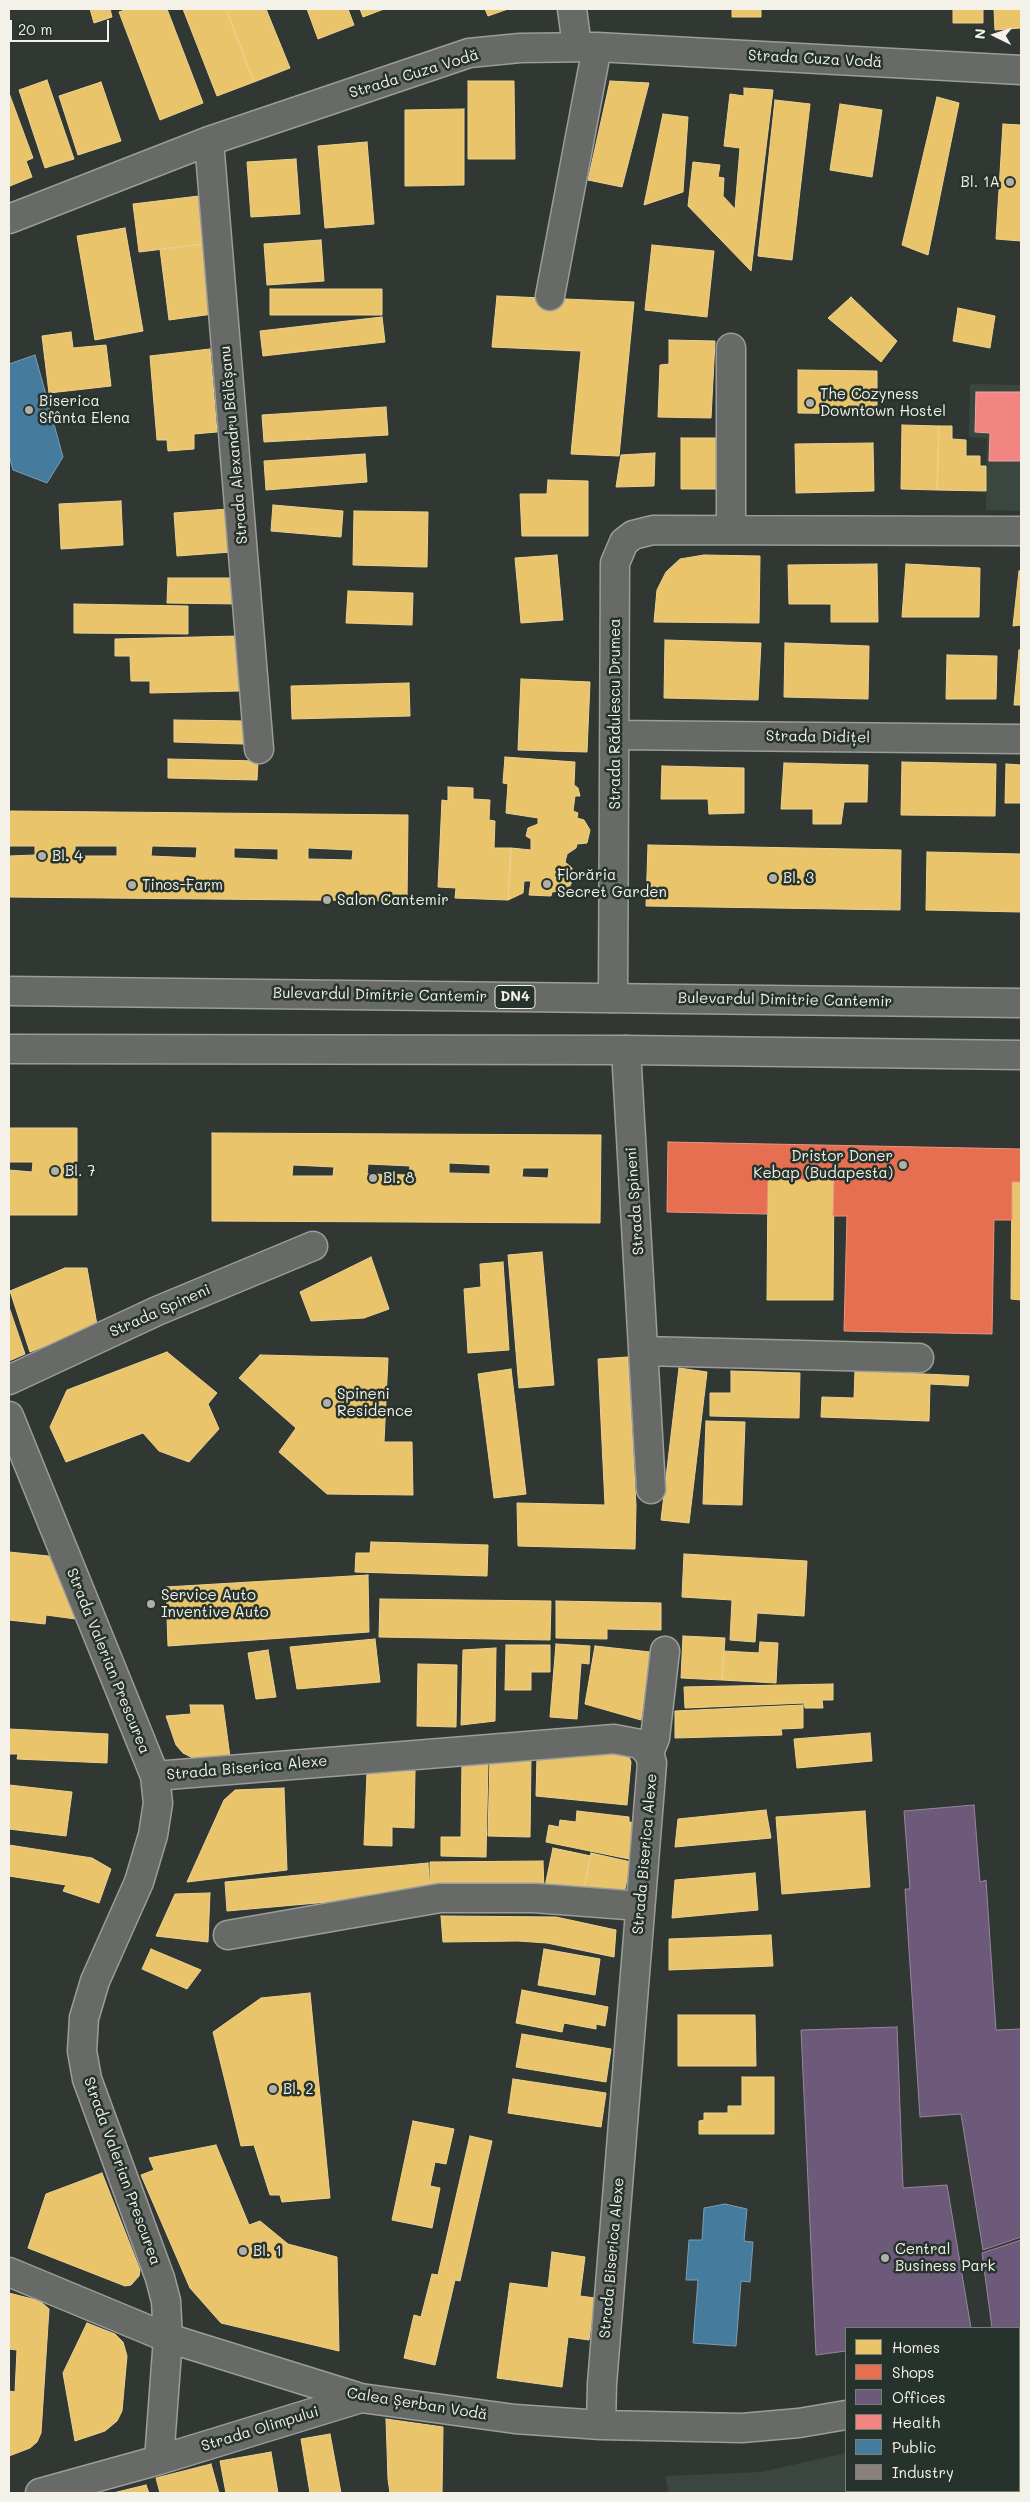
<!DOCTYPE html>
<meta charset="utf-8">
<style>
body{margin:0}
#map{position:relative;width:1030px;height:2502px;overflow:hidden;background:#313834;font-family:Mali,sans-serif}
canvas{display:block}
.frame{position:absolute;inset:0;border:10px solid #f4f1e8;pointer-events:none}
.legend{position:absolute;left:845px;top:2327px;width:175px;height:165px;box-sizing:border-box;background:#26332d;border:1px solid #787f78;margin:0;padding:6px 9px;list-style:none;font-size:15px;color:#f4f1e8}
.legend li{display:flex;align-items:center;gap:10px;height:25px}
.legend b{width:25px;border:1px solid #787f78}
.north{position:absolute;left:970px;top:10px;width:50px;height:50px;-webkit-text-stroke:4px #26332d;paint-order:stroke;rotate:274deg;font-size:14px;font-weight:700;line-height:20px;text-align:center;color:#f4f1e8}
.north::after{content:'';display:block;margin:auto;width:18px;height:22px;background:#f4f1e8;clip-path:polygon(50% 0,100% 100%,50% 72%,0 100%)}
.scale{position:absolute;left:10px;top:20px;width:99px;height:22px;box-sizing:border-box;border:2px solid #f4f1e8;border-top:0;padding-left:6px;font-size:15px;line-height:18px;white-space:nowrap;color:#f4f1e8;-webkit-text-stroke:4px #26332d;paint-order:stroke}
</style>
<div id="map">
<canvas width="1030" height="2502"></canvas>
<div class="frame"></div>
<ul class="legend">
<li><b style="height:14px;background:#e9c46a"></b>Homes</li>
<li><b style="height:14px;background:#e76f51"></b>Shops</li>
<li><b style="height:14px;background:#6d597a"></b>Offices</li>
<li><b style="height:14px;background:#f28482"></b>Health</li>
<li><b style="height:14px;background:#457b9d"></b>Public</li>
<li><b style="height:14px;background:#8a817c"></b>Industry</li>
</ul>
<div class="north">N</div>
<div class="scale">20 m</div>
</div>
<script>
const c = document.querySelector('canvas').getContext('2d');
c.lineJoin = 'round';
function fill(path, color) {
  c.fillStyle = color;
  c.fill(path, 'evenodd');
}
function shape(rows) {
  const path = new Path2D();
  for (const r of rows) {
    path.moveTo(r[0], r[1]);
    for (let i = 2; i < r.length; i += 2) path.lineTo(r[i], r[i + 1]);
  }
  return path;
}
function trace(path, color, width, dash) {
  c.strokeStyle = color;
  c.lineWidth = width;
  c.lineCap = dash ? 'butt' : 'round';
  c.setLineDash(dash || []);
  c.stroke(path);
}
function drawText(font, color, halo, rows, align = 'center') {
  c.font = font + ' Mali,sans-serif';
  c.lineWidth = 5;
  c.setLineDash([]);
  c.textBaseline = 'middle';
  c.strokeStyle = halo;
  c.fillStyle = color;
  for (const [text, x, y, turn = 0] of rows) {
    c.save();
    c.translate(x, y);
    c.rotate((+turn || 0) * Math.PI / 180);
    c.textAlign = isNaN(turn) ? turn : align;
    if (halo) c.strokeText(text, 0, 0);
    c.fillText(text, 0, 0);
    c.restore();
  }
}
fill(shape([
 [970,384,1021,385,1021,511,986,510,987,438,969,437],
 [1021,2404,1021,2493,669,2493,665,2476,761,2472,846,2453,846,2491,1019,2491,1019,2405]
]), '#3b463f');
const homes = shape([
 [90,9,110,9,112,17,94,23,90,9],
 [127,9,167,9,203,103,160,120,119,12,127,9],
 [183,9,226,9,254,82,217,96,183,9],
 [226,9,266,9,290,68,254,82,226,9],
 [307,9,348,9,354,25,318,39,307,9],
 [360,9,384,9,363,17,360,9],
 [485,9,508,9,488,16,485,9],
 [732,9,761,9,761,17,732,17,732,9],
 [953,9,983,9,983,23,953,23,953,9],
 [994,9,1021,9,1021,28,995,30,994,9],
 [47,80,74,159,45,168,19,90,47,80],
 [468,81,514,81,515,159,468,159,468,81],
 [610,81,649,83,622,187,588,180,610,81],
 [101,82,121,141,78,155,59,96,101,82],
 [744,88,773,90,751,271,688,206,693,162,720,165,718,177,724,178,723,196,735,209,740,148,724,146,730,94,744,96,744,88],
 [9,93,33,158,26,161,32,177,10,186,9,93],
 [937,97,959,103,928,255,902,245,937,97],
 [775,100,810,104,792,260,758,256,775,100],
 [840,104,882,110,872,177,830,170,840,104],
 [464,109,464,185,405,186,405,110,464,109],
 [663,114,688,117,683,192,644,205,663,114],
 [1003,124,1021,125,1021,241,996,239,1003,124],
 [367,142,374,224,325,228,318,146,367,142],
 [296,159,300,214,251,217,247,162,296,159],
 [199,196,205,244,139,252,133,204,199,196],
 [125,228,143,331,95,340,77,236,125,228],
 [321,240,324,281,267,285,264,244,321,240],
 [205,244,213,314,169,320,160,249,205,244],
 [652,245,714,251,707,317,645,310,652,245],
 [270,289,382,289,382,315,270,315,270,289],
 [497,296,634,302,619,456,571,454,581,351,492,347,497,296],
 [851,297,897,341,881,362,828,318,851,297],
 [958,308,995,316,990,348,953,341,958,308],
 [382,317,385,342,263,356,260,331,382,317],
 [71,332,73,348,106,345,111,386,49,393,42,336,71,332],
 [669,340,715,341,711,418,658,417,660,365,669,364,669,340],
 [210,349,217,432,194,434,194,449,168,451,167,440,157,440,150,356,210,349],
 [798,370,877,371,877,414,798,413,798,370],
 [386,407,388,435,264,442,262,415,386,407],
 [902,425,939,426,937,490,901,489,902,425],
 [939,426,952,426,952,439,966,440,966,456,980,456,980,466,986,466,986,491,937,490,939,426],
 [681,438,719,438,719,489,681,489,681,438],
 [873,443,874,491,796,493,795,444,873,443],
 [655,453,654,486,616,487,621,455,655,453],
 [365,454,367,482,266,490,264,461,365,454],
 [548,480,588,481,588,536,522,536,520,494,547,494,548,480],
 [121,501,123,545,61,549,59,504,121,501],
 [273,505,343,511,341,537,271,531,273,505],
 [228,509,231,552,177,556,174,513,228,509],
 [354,511,428,512,427,567,353,565,354,511],
 [557,555,563,620,521,623,515,558,557,555],
 [704,555,760,556,759,623,654,622,657,590,666,572,680,559,704,555],
 [877,564,878,622,831,622,831,604,789,604,788,565,877,564],
 [906,564,980,568,979,617,902,617,906,564],
 [1019,571,1021,571,1021,625,1013,626,1019,571],
 [168,578,239,578,239,604,167,603,168,578],
 [348,591,413,593,412,625,346,623,348,591],
 [74,604,188,606,188,634,74,633,74,604],
 [238,636,239,691,150,693,150,681,131,681,130,656,115,656,115,639,238,636],
 [665,640,761,643,758,700,664,698,665,640],
 [785,643,869,646,868,699,784,697,785,643],
 [1019,650,1021,650,1021,705,1014,705,1019,650],
 [947,655,997,656,996,699,946,699,947,655],
 [521,679,590,682,587,752,518,750,521,679],
 [409,683,410,716,292,719,291,686,409,683],
 [174,720,244,721,243,744,174,742,174,720],
 [505,757,575,762,574,785,578,788,580,796,575,796,573,811,578,813,577,818,584,820,590,830,587,843,577,844,576,848,567,854,565,862,572,868,571,884,567,890,552,892,551,896,529,895,531,881,524,881,523,893,508,900,511,848,531,850,531,839,526,836,528,828,538,824,538,818,506,813,508,784,503,783,505,757],
 [168,759,258,761,257,780,168,778,168,759],
 [902,762,996,764,995,816,901,815,902,762],
 [784,763,868,765,867,802,844,802,841,824,813,824,813,809,781,809,784,763],
 [1006,764,1021,765,1021,803,1005,803,1006,764],
 [662,766,744,768,744,813,709,814,708,799,661,799,662,766],
 [448,787,473,788,473,799,490,800,489,820,495,821,494,848,511,848,508,900,455,898,456,888,438,887,442,800,448,801,448,787],
 [9,811,408,815,407,901,9,897,9,856,35,855,35,846,9,846,9,811],
 [75,846,117,846,117,856,75,856,75,846],
 [152,846,197,847,196,858,151,856,152,846],
 [234,848,278,849,278,860,234,858,234,848],
 [308,848,353,850,352,860,308,859,308,848],
 [648,845,901,850,900,910,646,906,648,845],
 [927,852,1021,854,1021,912,926,910,927,852],
 [9,1128,77,1128,77,1215,9,1215,9,1170,32,1172,33,1162,9,1162,9,1128],
 [212,1133,601,1135,600,1223,212,1221,212,1133],
 [449,1163,490,1165,490,1174,449,1173,449,1163],
 [368,1164,410,1166,409,1175,367,1174,368,1164],
 [293,1165,334,1167,333,1176,292,1176,293,1165],
 [523,1168,549,1168,548,1178,522,1177,523,1168],
 [768,1179,834,1180,833,1300,767,1300,768,1179],
 [1012,1182,1021,1182,1021,1300,1011,1299,1012,1182],
 [542,1252,554,1385,519,1388,508,1255,542,1252],
 [371,1257,389,1309,364,1318,311,1321,300,1292,371,1257],
 [503,1262,509,1350,468,1353,464,1289,481,1287,480,1264,503,1262],
 [65,1268,87,1268,97,1325,30,1352,10,1291,65,1268],
 [9,1307,25,1354,9,1361,9,1307],
 [167,1352,217,1393,208,1404,219,1429,189,1462,159,1451,143,1433,66,1462,50,1427,67,1390,167,1352],
 [260,1355,388,1358,384,1442,412,1442,413,1495,327,1494,279,1452,296,1428,239,1378,260,1355],
 [628,1357,636,1506,635,1549,518,1546,517,1503,605,1505,598,1359,628,1357],
 [679,1368,707,1372,689,1523,661,1520,679,1368],
 [511,1369,526,1494,494,1498,478,1374,511,1369],
 [731,1371,800,1373,799,1418,710,1416,710,1393,731,1393,731,1371],
 [855,1371,969,1376,968,1386,930,1384,929,1421,821,1417,822,1397,854,1398,855,1371],
 [706,1421,745,1422,742,1505,703,1504,706,1421],
 [371,1542,488,1545,487,1576,355,1572,356,1553,370,1553,371,1542],
 [9,1552,58,1557,83,1620,46,1615,45,1624,9,1620,9,1552],
 [684,1554,807,1561,804,1616,757,1613,755,1642,730,1640,732,1600,682,1597,684,1554],
 [368,1575,369,1632,168,1646,166,1587,368,1575],
 [380,1599,551,1601,550,1640,379,1637,380,1599],
 [556,1601,661,1603,661,1630,607,1629,607,1639,556,1638,556,1601],
 [683,1636,725,1638,722,1680,681,1678,683,1636],
 [375,1639,380,1682,297,1689,290,1647,375,1639],
 [760,1642,778,1643,776,1683,722,1680,724,1651,759,1653,760,1642],
 [556,1644,590,1646,589,1664,581,1663,577,1719,550,1717,556,1644],
 [506,1645,550,1645,550,1672,531,1672,531,1690,505,1690,506,1645],
 [595,1646,650,1652,641,1720,585,1704,595,1646],
 [496,1648,495,1721,461,1725,463,1650,496,1648],
 [268,1650,276,1697,256,1699,248,1653,268,1650],
 [418,1664,457,1665,456,1727,417,1726,418,1664],
 [833,1684,833,1700,822,1700,823,1708,805,1708,804,1703,685,1708,684,1687,833,1684],
 [190,1705,223,1705,230,1757,195,1759,183,1753,176,1745,166,1716,191,1714,190,1705],
 [803,1705,803,1728,781,1729,782,1735,675,1738,675,1711,803,1705],
 [9,1729,108,1734,107,1763,17,1759,18,1754,9,1754,9,1729],
 [870,1733,872,1761,797,1768,794,1739,870,1733],
 [620,1750,629,1757,631,1762,627,1805,536,1796,537,1757,620,1750],
 [490,1757,531,1758,530,1837,488,1836,490,1757],
 [462,1762,488,1762,486,1857,441,1856,441,1837,461,1837,462,1762],
 [415,1771,414,1828,392,1827,392,1846,364,1845,367,1773,415,1771],
 [9,1785,72,1792,66,1836,9,1829,9,1785],
 [284,1788,287,1870,187,1882,224,1800,235,1790,284,1788],
 [766,1810,771,1838,675,1847,678,1819,766,1810],
 [577,1811,629,1817,629,1822,637,1823,635,1843,632,1842,629,1859,546,1842,549,1825,559,1827,560,1820,576,1822,577,1811],
 [865,1811,870,1887,782,1894,776,1817,865,1811],
 [9,1845,92,1858,111,1869,99,1903,63,1891,66,1885,9,1876,9,1845],
 [553,1848,591,1856,581,1900,544,1891,553,1848],
 [591,1853,631,1862,623,1897,584,1888,591,1853],
 [543,1861,544,1891,430,1893,430,1862,543,1861],
 [428,1863,430,1893,227,1911,225,1882,428,1863],
 [755,1873,758,1910,672,1918,675,1880,755,1873],
 [210,1893,208,1942,156,1936,175,1894,210,1893],
 [441,1916,556,1917,616,1930,614,1957,547,1943,518,1941,443,1942,441,1916],
 [771,1935,773,1966,669,1970,669,1939,771,1935],
 [151,1949,201,1970,187,1989,142,1969,151,1949],
 [544,1949,600,1959,595,1995,538,1985,544,1949],
 [522,1990,608,2007,605,2026,596,2024,596,2029,564,2023,562,2032,516,2023,522,1990],
 [310,1993,330,2198,282,2202,280,2195,270,2195,254,2145,241,2146,213,2032,261,1998,310,1993],
 [678,2015,755,2015,756,2066,678,2066,678,2015],
 [522,2034,611,2049,606,2082,516,2067,522,2034],
 [742,2077,774,2077,774,2134,699,2134,699,2121,704,2120,704,2113,728,2113,728,2106,742,2106,742,2077],
 [513,2079,606,2093,601,2127,508,2113,513,2079],
 [413,2121,454,2129,446,2164,435,2162,430,2186,440,2188,432,2228,392,2220,413,2121],
 [470,2136,492,2141,460,2281,455,2280,435,2365,404,2358,414,2315,421,2317,432,2274,438,2275,470,2136],
 [216,2145,249,2225,260,2221,288,2244,337,2257,339,2351,221,2323,190,2288,141,2175,154,2170,149,2158,216,2145],
 [102,2173,140,2270,139,2276,131,2285,125,2286,28,2248,46,2194,102,2173],
 [552,2252,585,2257,580,2296,595,2298,589,2340,568,2337,562,2387,497,2378,510,2283,548,2288,552,2252],
 [9,2293,40,2301,49,2309,41,2433,37,2442,30,2448,9,2456,9,2391,15,2392,17,2350,9,2349,9,2293],
 [87,2323,115,2334,123,2342,127,2356,122,2411,117,2421,105,2431,75,2441,63,2373,87,2323],
 [386,2419,443,2427,442,2493,390,2493,388,2479,386,2419],
 [330,2434,341,2493,310,2493,301,2439,330,2434],
 [271,2452,278,2493,226,2493,220,2461,271,2452],
 [211,2464,219,2493,160,2493,156,2478,211,2464],
 [146,2485,149,2493,113,2493,146,2485]
]);
fill(homes, '#e9c46a');
trace(homes, '#ecd290', 1);
const shops = shape([
 [668,1142,1021,1149,1021,1182,1012,1182,1012,1220,994,1220,992,1334,844,1331,847,1216,833,1216,834,1180,768,1179,767,1214,667,1212,668,1142]
]);
fill(shops, '#e76f51');
trace(shops, '#eb967e', 1);
const offices = shape([
 [974,1805,980,1882,986,1880,996,2030,1021,2029,1021,2237,983,2250,961,2114,920,2117,905,1889,910,1889,904,1811,974,1805],
 [897,2027,903,2188,947,2185,971,2328,846,2328,846,2351,816,2355,801,2030,897,2027],
 [1021,2240,1021,2338,1019,2339,1019,2328,992,2328,982,2253,1021,2240]
]);
fill(offices, '#6d597a');
trace(offices, '#96879b', 1);
const health = shape([
 [976,392,1021,392,1021,461,989,461,990,433,975,432,976,392]
]);
fill(health, '#f28482');
trace(health, '#f3a5a1', 1);
const public = shape([
 [35,355,63,457,47,483,13,470,9,455,9,364,35,355],
 [725,2204,747,2209,744,2241,753,2242,750,2282,741,2281,736,2346,693,2343,698,2280,686,2280,689,2240,702,2240,704,2208,725,2204]
]);
fill(public, '#457b9d');
trace(public, '#7a9eb4', 1);
const industry = shape([
 [889,2491,923,2491,923,2493,890,2493,889,2491]
]);
fill(industry, '#8a817c');
trace(industry, '#aaa39c', 1);
const minor = shape([
 [572,9,577,46],
 [209,141,259,749],
 [9,219,209,141,469,53,520,48,597,47,1021,70],
 [550,296,597,47],
 [731,530,731,348],
 [615,735,1021,739],
 [613,998,615,563,624,542,633,535,653,530,1021,531],
 [626,1050,651,1489],
 [643,1351,919,1358],
 [9,1380,157,1311,313,1246],
 [9,1416,155,1776,158,1803,153,1835,139,1882,95,1981,84,2018,82,2051,87,2079,160,2278,166,2301,168,2338,159,2460],
 [649,1753,655,1738,665,1651],
 [155,1776,614,1739,640,1744,649,1753,652,1763,602,2384,601,2425],
 [228,1935,440,1898,534,1898,640,1906],
 [9,2272,168,2338,361,2398,515,2419,601,2425,742,2428,799,2423,846,2415],
 [1019,2373,1021,2372],
 [40,2493,159,2460,361,2398]
]);
const major = shape([
 [9,991,1021,1003],
 [9,1049,626,1050,1021,1055]
]);
trace(minor, '#9a9d99', 31);
trace(major, '#9a9d99', 31);
trace(minor, '#676a66', 28);
trace(major, '#676a66', 28);
for (const [x, y, r, color] of [
 [1010,182,5,"#b0b0a9"],
 [810,403,5,"#b0b0a9"],
 [29,410,5,"#b0b0a9"],
 [42,856,5,"#b0b0a9"],
 [773,878,5,"#b0b0a9"],
 [547,884,5,"#b0b0a9"],
 [132,885,5,"#b0b0a9"],
 [327,900,5,"#b0b0a9"],
 [903,1165,5,"#b0b0a9"],
 [55,1171,5,"#b0b0a9"],
 [373,1178,5,"#b0b0a9"],
 [327,1403,5,"#b0b0a9"],
 [151,1604,5,"#b0b0a9"],
 [273,2089,5,"#b0b0a9"],
 [243,2251,5,"#b0b0a9"],
 [885,2258,5,"#b0b0a9"]
]) {
  const dot = new Path2D();
  dot.arc(x, y, r, 0, 2 * Math.PI);
  c.fillStyle = color;
  c.fill(dot);
  trace(dot, '#26332d', 2);
}
for (const [x, y, w] of [
 [515,997,40]
]) {
  const box = new Path2D();
  box.roundRect(x - w / 2, y - 11.5, w, 23, 4);
  c.fillStyle = '#26332d';
  c.fill(box);
  trace(box, '#f4f1e8', 1);
}
drawText('bold 14px', '#f4f1e8', null, [
 ["DN4",515,997]
]);
drawText('15px', '#f4f1e8', '#26332d', [
 ["Strada Cuza Vodă",815,59,3],
 ["Strada Cuza Vodă",414,74,-17],
 ["Strada Alexandru Bălășanu",234,445,-95],
 ["Strada Rădulescu Drumea",615,714,-90],
 ["Strada Didițel",818,737,1],
 ["Bulevardul Dimitrie Cantemir",380,995,1],
 ["Bulevardul Dimitrie Cantemir",785,1000,1],
 ["Strada Spineni",635,1201,-94],
 ["Strada Spineni",160,1311,-24],
 ["Strada Valerian Prescurea",108,1661,68],
 ["Strada Biserica Alexe",247,1768,-5],
 ["Strada Biserica Alexe",645,1854,-85],
 ["Strada Valerian Prescurea",122,2171,70],
 ["Strada Biserica Alexe",612,2258,-85],
 ["Calea Șerban Vodă",417,2404,9],
 ["Strada Olimpului",260,2429,-17]
]);
drawText('15px', '#f4f1e8', '#26332d', [
 ["Bl. 1A",1000,182,"right"],
 ["The Cozyness",820,394],
 ["Downtown Hostel",820,411],
 ["Biserica",39,401],
 ["Sfânta Elena",39,418],
 ["Bl. 4",52,856],
 ["Florăria",557,875],
 ["Secret Garden",557,892],
 ["Bl. 3",783,878],
 ["Tinos-Farm",142,885],
 ["Salon Cantemir",337,900],
 ["Dristor Doner",893,1156,"right"],
 ["Kebap (Budapesta)",893,1173,"right"],
 ["Bl. 7",65,1171],
 ["Bl. 8",383,1178],
 ["Spineni",337,1394],
 ["Residence",337,1411],
 ["Service Auto",161,1595],
 ["Inventive Auto",161,1612],
 ["Bl. 2",283,2089],
 ["Central",895,2249],
 ["Business Park",895,2266],
 ["Bl. 1",253,2251]
], 'left');
</script>
